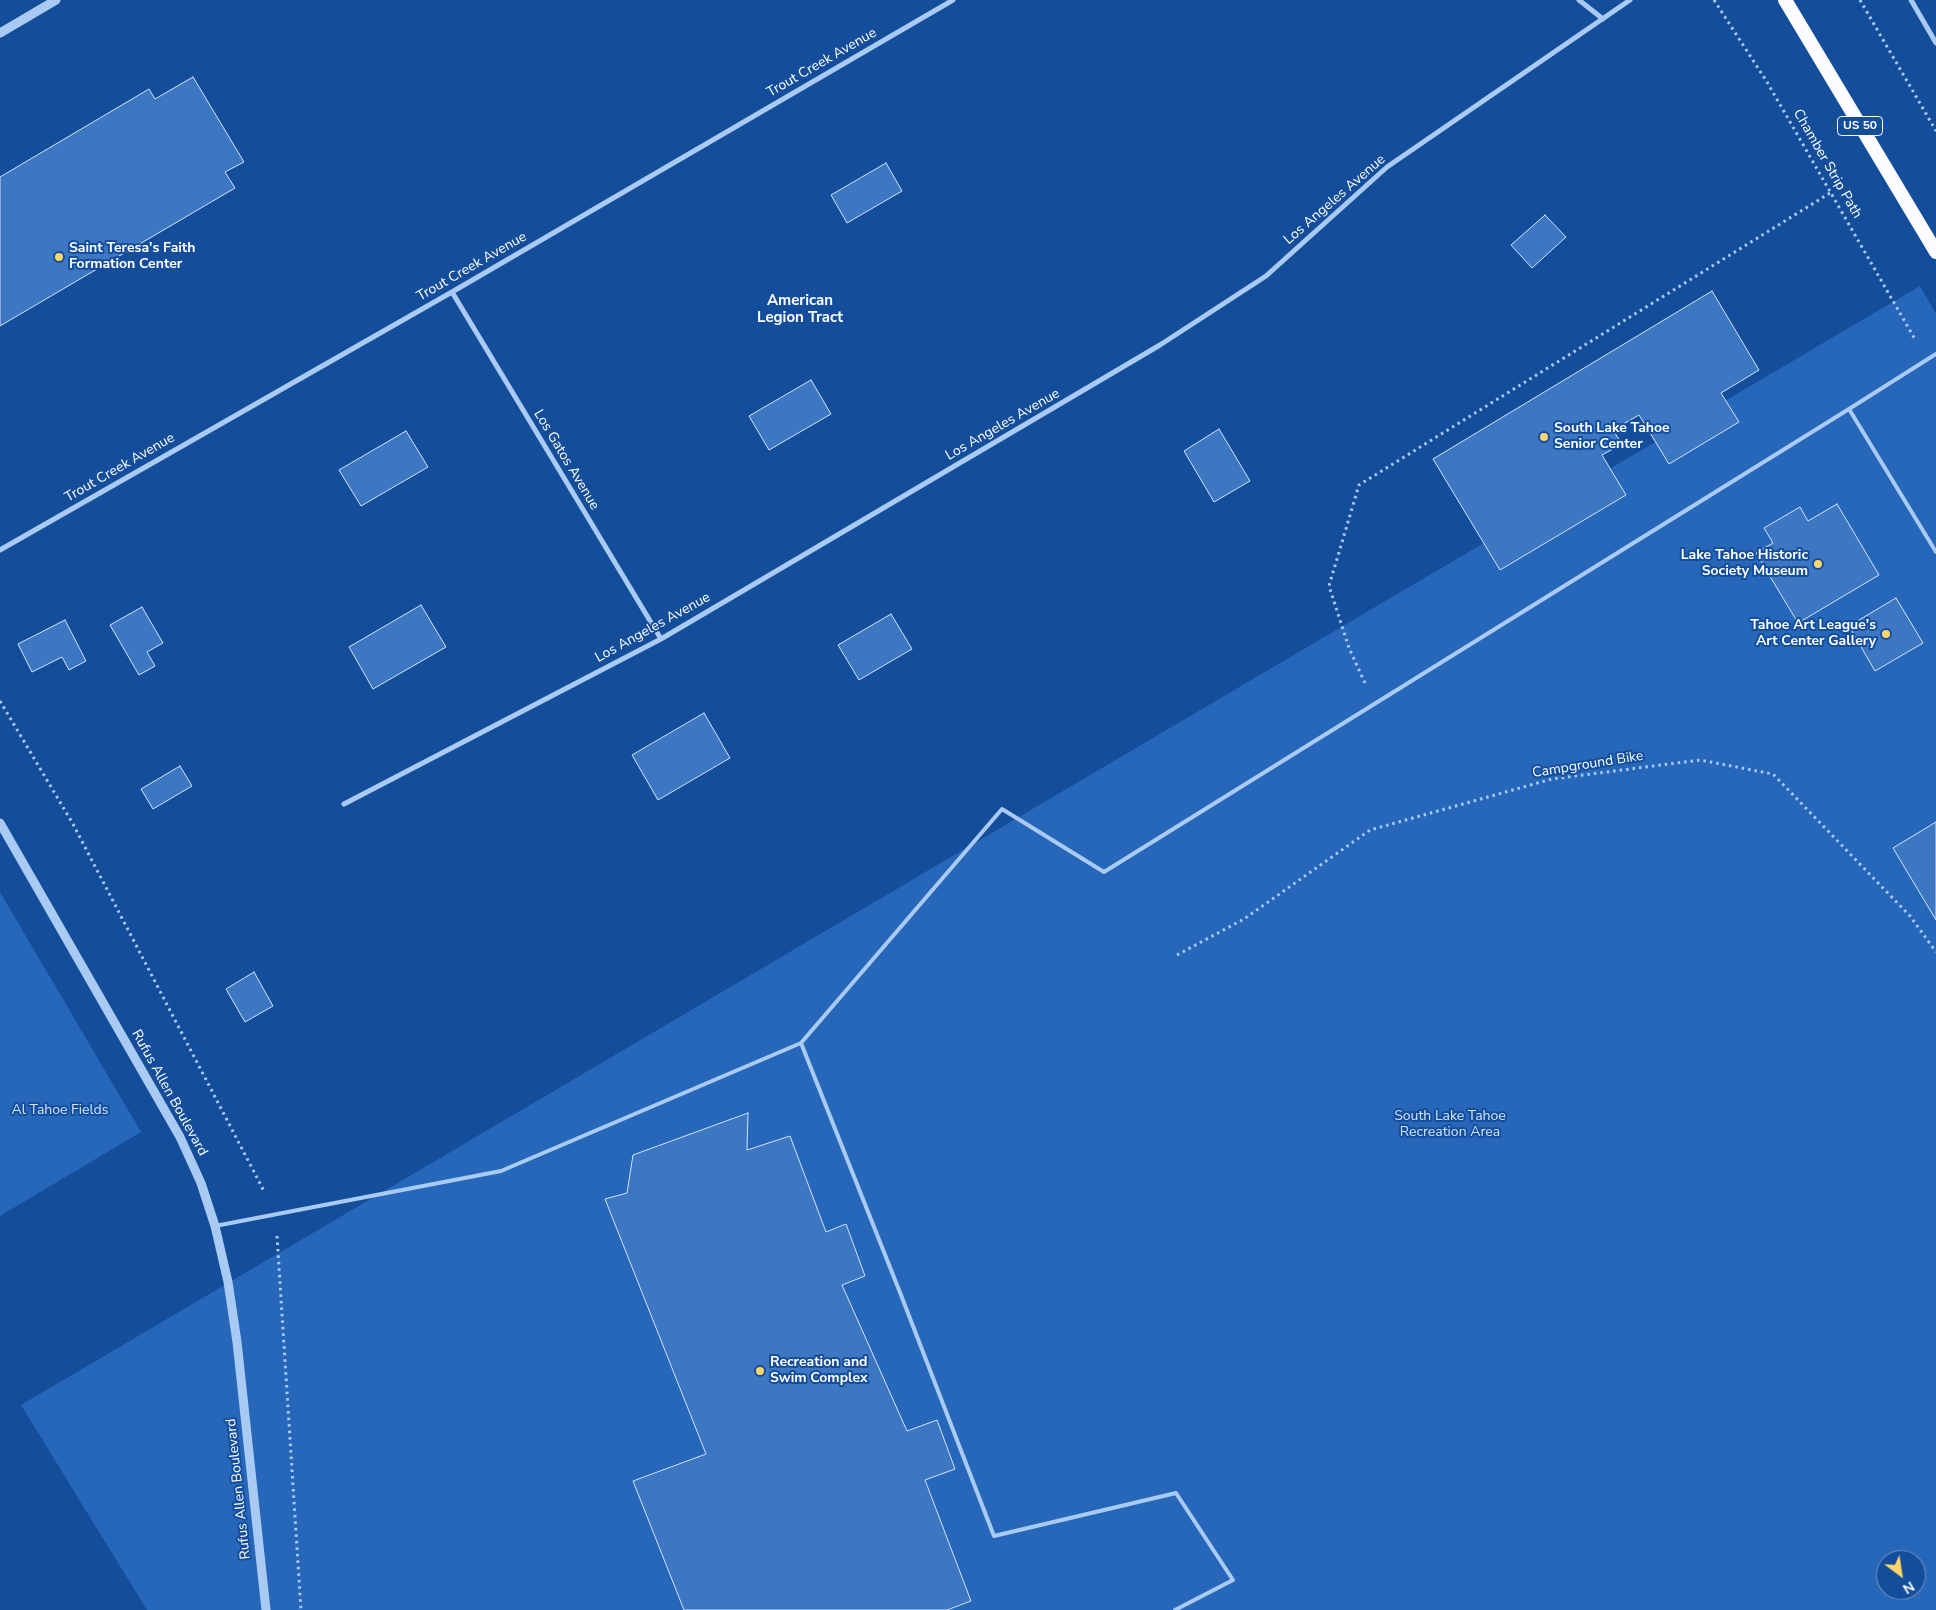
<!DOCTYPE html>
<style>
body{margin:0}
#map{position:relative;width:1936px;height:1610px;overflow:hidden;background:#144e9b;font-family:"Nunito Sans",sans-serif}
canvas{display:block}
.north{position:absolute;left:1876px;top:1550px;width:50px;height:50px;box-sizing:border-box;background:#144e9b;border:1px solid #7295c3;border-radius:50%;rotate:149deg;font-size:14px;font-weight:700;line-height:20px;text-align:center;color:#fff}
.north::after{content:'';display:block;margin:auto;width:18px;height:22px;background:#ffd66b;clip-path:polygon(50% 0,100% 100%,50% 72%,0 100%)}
</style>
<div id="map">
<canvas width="1936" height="1610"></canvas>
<div class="north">N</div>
</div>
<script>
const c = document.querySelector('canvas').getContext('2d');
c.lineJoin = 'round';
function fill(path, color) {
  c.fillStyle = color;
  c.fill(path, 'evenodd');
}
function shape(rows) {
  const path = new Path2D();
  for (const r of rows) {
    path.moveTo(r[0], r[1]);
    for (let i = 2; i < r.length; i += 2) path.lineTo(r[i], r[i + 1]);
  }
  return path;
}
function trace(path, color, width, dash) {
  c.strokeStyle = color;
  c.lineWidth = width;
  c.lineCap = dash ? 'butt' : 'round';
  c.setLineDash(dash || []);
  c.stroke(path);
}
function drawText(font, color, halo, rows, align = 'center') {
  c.font = font + ' "Nunito Sans",sans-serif';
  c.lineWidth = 4;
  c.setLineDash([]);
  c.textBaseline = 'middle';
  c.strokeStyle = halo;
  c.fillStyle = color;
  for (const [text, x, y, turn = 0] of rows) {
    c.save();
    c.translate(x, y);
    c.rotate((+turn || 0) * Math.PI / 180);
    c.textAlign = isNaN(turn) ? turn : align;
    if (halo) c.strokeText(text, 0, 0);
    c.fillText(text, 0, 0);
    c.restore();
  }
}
fill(shape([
 [1920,286,1936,314,1936,1610,147,1610,21,1405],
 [1886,1560,1916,1560,1916,1590,1886,1590],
 [0,892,141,1132,0,1216]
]), '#2767b9');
const building = shape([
 [193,77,244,162,225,172,235,188,0,326,0,177,149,89,155,99,193,77],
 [886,163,902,191,847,223,831,195,886,163],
 [1545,215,1566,237,1532,268,1511,245,1545,215],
 [1712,291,1759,370,1721,393,1739,422,1669,464,1639,415,1613,430,1622,444,1602,455,1626,495,1500,570,1433,459,1712,291],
 [811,380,831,414,769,450,749,416,811,380],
 [1219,429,1250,481,1214,502,1184,451,1219,429],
 [406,431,428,467,361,506,339,470,406,431],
 [1837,504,1879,575,1798,623,1756,553,1773,543,1764,528,1800,507,1808,521,1837,504],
 [1896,598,1923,643,1875,671,1849,626,1896,598],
 [421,605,446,647,373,689,349,647,421,605],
 [142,607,163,643,147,652,155,666,139,675,110,625,142,607],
 [891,614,912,649,859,680,838,645,891,614],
 [65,620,86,661,69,670,62,657,32,672,18,644,65,620],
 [704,713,730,758,658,800,632,755,704,713],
 [180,766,192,786,153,809,141,789,180,766],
 [1936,822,1936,920,1893,848,1936,822],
 [254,972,273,1006,245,1022,226,989,254,972],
 [748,1113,747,1150,790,1136,826,1232,846,1224,865,1276,842,1285,907,1431,937,1420,955,1469,925,1480,971,1601,947,1610,684,1610,633,1481,706,1454,605,1199,627,1193,633,1155,748,1113]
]);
fill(building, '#3d77c2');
trace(building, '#d1e4fd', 1);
trace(shape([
 [1714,0,1767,82,1916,341],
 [1860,0,1936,131],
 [1365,683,1349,648,1329,586,1359,485,1830,193],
 [0,701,73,824,265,1193],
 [1177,955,1244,919,1370,830,1552,779,1700,760,1773,774,1910,916,1936,952],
 [277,1236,301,1610]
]), '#a9caf3', 3, [2.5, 4]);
trace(shape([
 [1849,409,1936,552],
 [801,1043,1002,809,1104,872,1849,409,1936,354],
 [215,1226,501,1171,801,1043,901,1295,994,1536,1176,1493,1233,1580,1175,1610]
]), '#a9caf3', 4);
trace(shape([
 [1579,0,1603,19],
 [1911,0,1936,43],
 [452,292,661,639],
 [0,550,452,292,953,0],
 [344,804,661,639,1160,345,1266,276,1387,167,1630,0]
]), '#a9caf3', 5);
trace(shape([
 [0,33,56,0],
 [0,823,180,1137,201,1183,215,1226,228,1282,237,1342,266,1610]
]), '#a9caf3', 9);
trace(shape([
 [1785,0,1936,252]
]), '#fafcff', 14);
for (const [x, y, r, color] of [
 [59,257,5,"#ffd66b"],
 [1544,437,5,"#ffd66b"],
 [1818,564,5,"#ffd66b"],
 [1886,634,5,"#ffd66b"],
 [760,1371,5,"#ffd66b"]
]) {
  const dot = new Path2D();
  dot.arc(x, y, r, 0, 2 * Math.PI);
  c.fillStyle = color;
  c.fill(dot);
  trace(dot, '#144e9b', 2);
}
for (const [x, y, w] of [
 [1860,126,45]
]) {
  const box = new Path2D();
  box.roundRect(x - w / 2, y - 9.5, w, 19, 4);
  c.fillStyle = '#144e9b';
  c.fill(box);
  trace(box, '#fff', 1);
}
drawText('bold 12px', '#fff', null, [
 ["US 50",1860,126]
]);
drawText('14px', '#fff', '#144e9b', [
 ["Trout Creek Avenue",822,63,-30],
 ["Chamber Strip Path",1827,164,60],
 ["Los Angeles Avenue",1335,200,-41],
 ["Trout Creek Avenue",472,267,-30],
 ["Los Angeles Avenue",1003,425,-30],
 ["Los Gatos Avenue",566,460,59],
 ["Trout Creek Avenue",120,468,-30],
 ["Los Angeles Avenue",653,628,-29],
 ["Campground Bike",1588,765,-9],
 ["Rufus Allen Boulevard",169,1093,61],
 ["Rufus Allen Boulevard",239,1489,-96]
]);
drawText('bold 14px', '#fff', '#144e9b', [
 ["Saint Teresa's Faith",69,249],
 ["Formation Center",69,265],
 ["South Lake Tahoe",1554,429],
 ["Senior Center",1554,445],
 ["Lake Tahoe Historic",1808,556,"right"],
 ["Society Museum",1808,572,"right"],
 ["Tahoe Art League's",1876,626,"right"],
 ["Art Center Gallery",1876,642,"right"],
 ["Recreation and",770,1363],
 ["Swim Complex",770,1379]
], 'left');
drawText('14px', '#d1e4fd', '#144e9b', [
 ["Al Tahoe Fields",60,1111],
 ["South Lake Tahoe",1450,1117],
 ["Recreation Area",1450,1133]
]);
drawText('bold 15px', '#fff', '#144e9b', [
 ["American",800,301],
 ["Legion Tract",800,318]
]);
</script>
